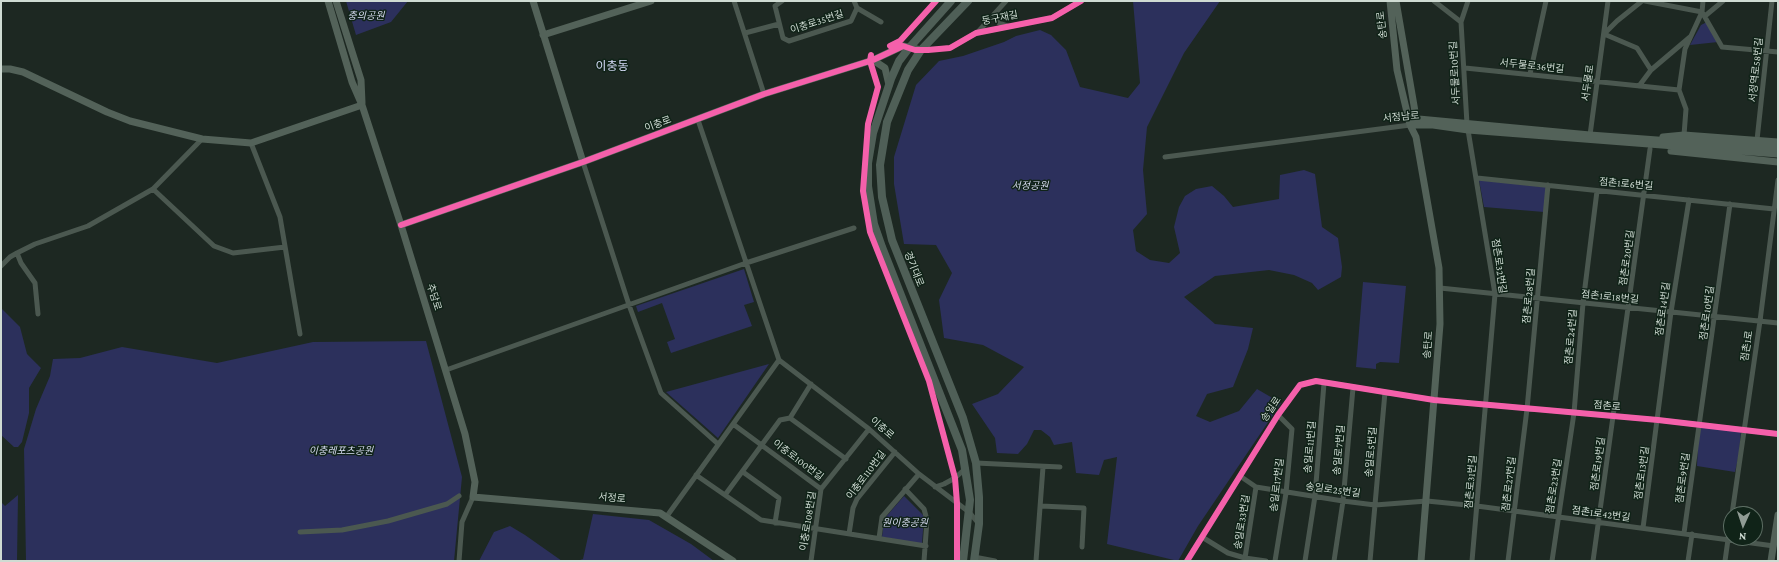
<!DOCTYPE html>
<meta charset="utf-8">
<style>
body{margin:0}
#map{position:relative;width:1779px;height:562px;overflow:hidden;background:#1d2822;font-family:"Crimson Pro",serif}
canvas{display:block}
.frame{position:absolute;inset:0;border:2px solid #cfdbd3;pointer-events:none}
.north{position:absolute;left:1723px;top:506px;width:40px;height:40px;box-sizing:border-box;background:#102318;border:1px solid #5c6d63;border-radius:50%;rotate:183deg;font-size:11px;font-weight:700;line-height:16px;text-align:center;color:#cfdbd3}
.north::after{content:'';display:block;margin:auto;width:14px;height:18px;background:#919c95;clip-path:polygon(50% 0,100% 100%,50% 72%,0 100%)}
</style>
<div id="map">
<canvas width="1779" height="562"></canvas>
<div class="frame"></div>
<div class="north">N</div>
</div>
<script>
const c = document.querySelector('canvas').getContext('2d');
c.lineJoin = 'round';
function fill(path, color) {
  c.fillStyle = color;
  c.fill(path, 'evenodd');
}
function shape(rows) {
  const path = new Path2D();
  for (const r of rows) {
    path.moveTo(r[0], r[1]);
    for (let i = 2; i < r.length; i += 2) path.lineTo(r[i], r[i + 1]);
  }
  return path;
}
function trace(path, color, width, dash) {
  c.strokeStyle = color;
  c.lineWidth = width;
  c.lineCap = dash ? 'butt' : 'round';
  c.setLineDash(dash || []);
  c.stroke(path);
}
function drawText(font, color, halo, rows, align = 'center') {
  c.font = font + ' "Crimson Pro","Noto Sans KR",serif';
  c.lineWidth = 3;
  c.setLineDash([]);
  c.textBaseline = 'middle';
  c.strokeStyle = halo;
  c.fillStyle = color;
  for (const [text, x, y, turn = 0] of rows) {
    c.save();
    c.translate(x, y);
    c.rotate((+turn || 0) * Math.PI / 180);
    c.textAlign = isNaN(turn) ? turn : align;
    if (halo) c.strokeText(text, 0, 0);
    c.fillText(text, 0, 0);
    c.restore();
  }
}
fill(shape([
 [346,1,408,1,391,22,356,35],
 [1133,1,1220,1,1184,53,1147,127,1143,170,1147,214,1133,230,1136,251,1150,260,1169,263,1180,253,1174,227,1179,207,1185,196,1196,189,1212,186,1224,196,1233,207,1279,199,1280,175,1304,170,1315,174,1322,227,1338,238,1342,267,1341,277,1318,290,1312,283,1294,275,1269,270,1215,276,1184,297,1215,324,1253,328,1248,349,1233,387,1207,394,1196,416,1210,422,1239,411,1257,389,1281,403,1198,526,1178,561,1107,544,1117,457,1104,460,1099,475,1076,473,1072,442,1054,445,1050,437,1041,430,1034,430,1027,444,1018,454,997,453,995,438,972,404,998,394,1024,367,983,345,944,338,939,300,952,273,936,245,904,244,894,184,894,157,916,85,939,61,963,56,1004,42,1016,36,1040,30,1051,35,1066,50,1080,87,1128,98,1140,83],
 [1707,22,1718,42,1690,45,1701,25],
 [1479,180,1546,187,1544,212,1484,207],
 [744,269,754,302,744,305,752,326,671,353,667,342,675,339,662,303,638,312,636,306],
 [1363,282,1406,286,1399,363,1380,362,1376,364,1376,369,1356,367],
 [1,308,20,327,27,354,41,368,29,388,29,413,22,442,18,447,14,447,1,435],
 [426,341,462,477,454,561,26,561,24,449,36,409,50,376,53,359,80,358,122,347,217,363,313,342],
 [769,364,718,438,666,392],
 [1699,425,1741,430,1739,454,1735,472,1697,466],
 [18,495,17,561,1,561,1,502,5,506],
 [904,496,924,516,922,544,882,537,884,519],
 [593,514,649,520,691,544,714,561,577,561,583,559],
 [510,526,525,535,562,561,479,561,494,532]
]), '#2c305c');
trace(shape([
 [734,1,764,94],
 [782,1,775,6,783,38,789,41,851,21,857,8,854,1],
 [1434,1,1461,22,1467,124],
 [1642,1,1617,21,1604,34,1637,48,1651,70],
 [1645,1,1702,12,1722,47,1778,52],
 [857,8,881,22],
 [997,12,996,19,999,23,1008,26],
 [1705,16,1723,1],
 [1461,22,1468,1],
 [745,33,779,24],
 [977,33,1006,1],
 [921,50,950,48,976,33,1052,18,1081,1],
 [1465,68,1679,90,1686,109,1684,135],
 [1530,74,1546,1],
 [1639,86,1651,70,1690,37],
 [1679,90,1685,49,1702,12,1703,1],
 [698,120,779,360,869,429,919,474,969,512,979,524],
 [1468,130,1495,294,1472,561],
 [1590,135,1608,1],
 [202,139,153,189,214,246,233,253,285,247],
 [1757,140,1772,1],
 [251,143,280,217,300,334],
 [1165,157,1410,125],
 [583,162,629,305,661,393,718,444],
 [1477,178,1774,209],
 [1,266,10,257,17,253],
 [1440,288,1778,323],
 [38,314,35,283,21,263,17,253,35,244,88,226,153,189],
 [446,370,746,263,854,228],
 [790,418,846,459],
 [733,424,821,489],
 [976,463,1060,467],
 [743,472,779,498,775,523],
 [696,475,761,520,926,546],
 [1240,476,1256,487,1343,501,1375,505,1427,501,1477,506,1774,546],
 [935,487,944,484,955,478,966,468],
 [905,489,924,509,927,520,924,561],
 [725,495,780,420,790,418,811,384],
 [1041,506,1084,508,1082,547],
 [1732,514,1760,321,1778,180],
 [667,516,779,360],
 [1643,528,1671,312,1689,200],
 [300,532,342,530,388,521,447,504,459,496],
 [1684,533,1730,204],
 [849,534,853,508,857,499,895,452],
 [1202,537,1228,553,1245,558,1266,561],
 [879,538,882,517,919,474],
 [974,557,995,561],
 [1245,558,1256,487],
 [459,561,462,522,473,497],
 [811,561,821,489,869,429],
 [1036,561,1043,467],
 [1187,561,1278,415,1300,385,1316,381,1434,400,1658,420,1778,434],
 [1275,561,1286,493,1292,429,1278,415],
 [1305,561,1315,496,1324,383],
 [1334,561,1343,501,1353,388],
 [1370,561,1385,392],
 [1508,561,1527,409,1548,185],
 [1552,561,1574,413,1583,303,1597,191],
 [1593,561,1650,149],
 [1688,561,1692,534],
 [1725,561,1731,518]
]), '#4b5850', 5);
trace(shape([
 [328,1,352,82,362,105,401,225,465,434,475,482,473,497,660,513,733,561],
 [336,1,361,80,362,103],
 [533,1,583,162],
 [1390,1,1397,70,1410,125,1416,137,1439,268,1440,324,1421,561],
 [1396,1,1417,123],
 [543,35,651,1],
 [873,60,885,68,889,85],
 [1,69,10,69,23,72,107,112,130,121,202,139,251,143,362,105],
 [1408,118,1590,135,1778,149],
 [1410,125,1433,125,1468,130,1778,154],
 [1663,137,1684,135,1778,142],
 [1671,151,1778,162],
 [401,225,583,162,764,94,873,60,903,46,921,50],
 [1771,561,1778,515]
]), '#536259', 7);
trace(shape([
 [951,1,909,48,899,61,891,79,873,133,868,163,868,186,874,224,882,247,962,450,970,500,963,561],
 [968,1,921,50,908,70,887,122,880,165,882,197,892,240,963,418,976,463,979,497,979,524,974,561]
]), '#4f5f57', 8);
trace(shape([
 [890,46,900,41,936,1],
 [871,55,870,61,878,87,868,124,863,191,870,232,929,381,955,478,957,503,957,561],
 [401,225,583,162,764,94,873,60,903,46,915,50,928,50,950,48,976,33,1052,18,1081,1],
 [1187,561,1278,415,1300,385,1316,381,1434,400,1658,420,1778,434]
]), '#f560ab', 6);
drawText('italic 10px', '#d7dbf1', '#102318', [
 ["충의공원",366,16],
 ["서정공원",1030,186],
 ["이충레포츠공원",341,451],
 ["원이충공원",905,523]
]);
drawText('10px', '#cfdbd3', '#102318', [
 ["둥구재길",1000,18,-11],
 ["이충로35번길",817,22,-18],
 ["송탄로",1382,25,-96],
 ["서두물로36번길",1532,66,6],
 ["서정역로58번길",1756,70,-84],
 ["서두물로10번길",1455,73,-93],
 ["서두물로",1588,83,-82],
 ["서정남로",1401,117,-5],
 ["이충로",658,124,-20],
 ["점촌1로6번길",1626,184,5],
 ["점촌로20번길",1627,258,-82],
 ["점촌로32번길",1499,266,82],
 ["경기대로",914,269,68],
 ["점촌로28번길",1529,296,-85],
 ["추담로",434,297,73],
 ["점촌1로18번길",1610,297,6],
 ["점촌로14번길",1663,309,-82],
 ["점촌로10번길",1707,313,-82],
 ["점촌로24번길",1571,337,-85],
 ["송탄로",1428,345,-86],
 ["점촌1로",1747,346,-81],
 ["점촌로",1607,406,5],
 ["송일로",1271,409,-56],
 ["이충로",882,428,41],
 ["송일로11번길",1310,447,-85],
 ["송일로7번길",1339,450,-85],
 ["송일로5번길",1371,452,-85],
 ["이충로100번길",798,460,37],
 ["점촌로19번길",1598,464,-82],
 ["점촌로13번길",1642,473,-82],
 ["이충로110번길",866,475,-53],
 ["점촌로9번길",1683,478,-82],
 ["점촌로31번길",1471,482,-85],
 ["점촌로27번길",1509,484,-83],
 ["송일로17번길",1277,485,-83],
 ["점촌로23번길",1554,486,-81],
 ["송일로25번길",1333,490,8],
 ["서정로",612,498,5],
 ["점촌1로42번길",1601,514,8],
 ["이충로108번길",808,521,-81],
 ["송일로33번길",1242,522,-81]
]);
drawText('12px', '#d9defb', '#102318', [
 ["이충동",612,66]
]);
</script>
